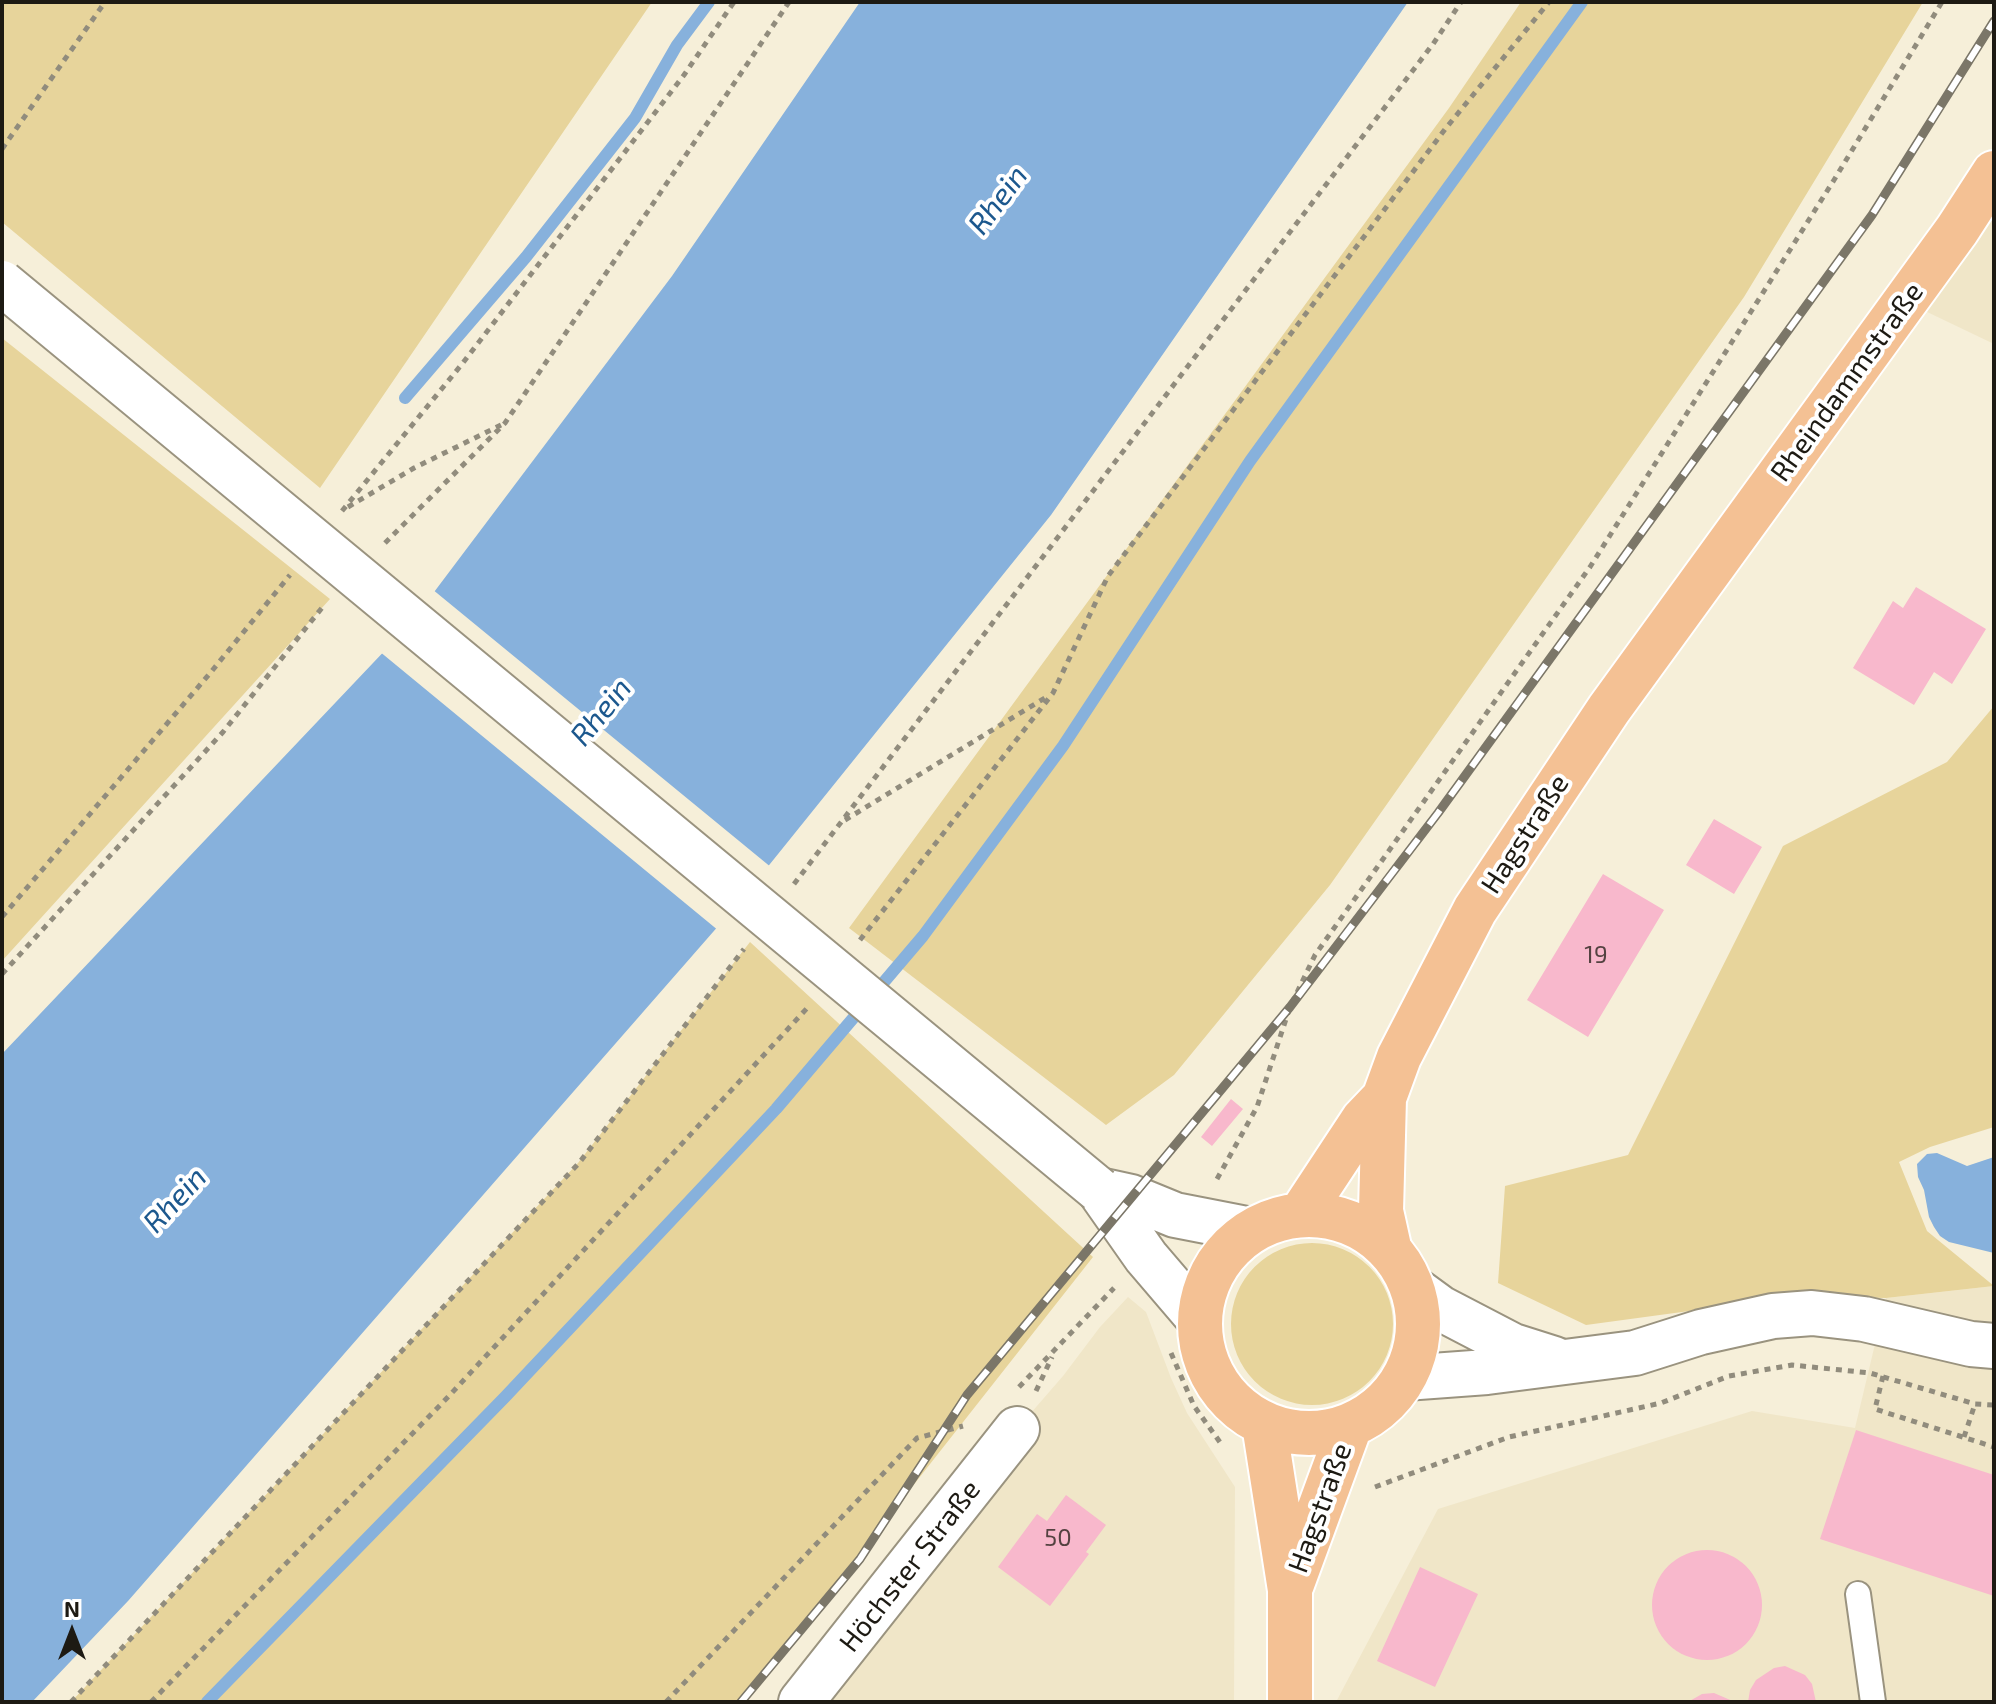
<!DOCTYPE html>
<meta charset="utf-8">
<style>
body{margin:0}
#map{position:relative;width:1996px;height:1704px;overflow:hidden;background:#f6efd9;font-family:"Exo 2",sans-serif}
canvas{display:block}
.frame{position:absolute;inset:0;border:4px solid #1d1a13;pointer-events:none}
.north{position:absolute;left:32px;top:1592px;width:80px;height:80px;-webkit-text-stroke:6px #fff;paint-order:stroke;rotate:0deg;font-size:22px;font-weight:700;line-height:32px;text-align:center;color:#1d1a13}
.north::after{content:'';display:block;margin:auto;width:28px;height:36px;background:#1d1a13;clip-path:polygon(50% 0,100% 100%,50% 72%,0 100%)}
</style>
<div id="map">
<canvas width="1996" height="1704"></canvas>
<div class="frame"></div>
<div class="north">N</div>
</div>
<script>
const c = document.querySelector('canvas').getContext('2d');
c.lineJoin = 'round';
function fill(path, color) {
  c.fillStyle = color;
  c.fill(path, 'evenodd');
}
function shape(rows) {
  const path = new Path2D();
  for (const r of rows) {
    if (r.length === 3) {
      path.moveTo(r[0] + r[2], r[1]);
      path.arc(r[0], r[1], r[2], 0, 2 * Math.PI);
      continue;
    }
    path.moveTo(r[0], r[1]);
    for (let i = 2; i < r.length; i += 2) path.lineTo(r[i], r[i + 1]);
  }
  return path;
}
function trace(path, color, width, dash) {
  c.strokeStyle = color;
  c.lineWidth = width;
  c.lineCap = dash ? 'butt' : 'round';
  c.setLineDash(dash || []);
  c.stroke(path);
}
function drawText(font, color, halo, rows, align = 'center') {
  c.font = font + ' "Exo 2",sans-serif';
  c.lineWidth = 8;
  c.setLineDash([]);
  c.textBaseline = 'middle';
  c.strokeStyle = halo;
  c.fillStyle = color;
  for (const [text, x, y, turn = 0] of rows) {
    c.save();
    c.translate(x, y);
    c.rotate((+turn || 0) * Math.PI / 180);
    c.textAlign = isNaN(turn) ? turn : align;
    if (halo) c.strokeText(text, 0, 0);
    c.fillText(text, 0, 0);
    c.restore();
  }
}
fill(shape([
 [1994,202,1994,344,1923,310],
 [1994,1286,1994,1702,1336,1702,1438,1509,1752,1411,1855,1428,1886,1298],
 [1128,1297,1146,1312,1171,1378,1187,1413,1235,1487,1234,1702,801,1702,1017,1429,1063,1376,1100,1327]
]), '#f0e6c8');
fill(shape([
 [2,2,652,2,320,488,2,222],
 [1521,2,1923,2,1744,297,1330,885,1174,1075,1106,1125,849,928,1449,108],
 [2,338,330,599,2,961],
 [1994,706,1994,1127,1930,1147,1899,1162,1927,1231,1994,1286,1886,1298,1800,1296,1586,1325,1498,1283,1505,1186,1628,1155,1783,846,1947,762],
 [750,942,1093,1257,760,1680,740,1702,71,1702,578,1163],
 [1312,1324,81]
]), '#e7d49b');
fill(shape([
 [860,2,1408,2,1051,515,741,900,128,1601,32,1702,2,1702,2,1054,410,624,672,276],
 [1937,1153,1967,1166,1994,1157,1994,1253,1949,1242,1940,1236,1934,1227,1929,1217,1924,1190,1918,1177,1917,1164,1927,1154]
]), '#87b1dc');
fill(shape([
 [432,589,772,868,719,931,379,651,407,622]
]), '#f6efd9');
trace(shape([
 [405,398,526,257,635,118,677,45,709,2],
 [207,1702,505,1397,776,1109,923,936,1063,746,1250,461,1582,2]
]), '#87b1dc', 12);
fill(shape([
 [1916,587,1986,629,1952,684,1934,672,1914,705,1853,668,1893,601,1903,608],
 [1714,819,1762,847,1734,894,1686,865],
 [1603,874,1664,910,1588,1037,1527,1000],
 [1231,1099,1243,1109,1212,1146,1201,1137],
 [1856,1430,1994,1475,1994,1596,1820,1539],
 [1066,1495,1106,1525,1086,1552,1089,1554,1050,1606,998,1567,1037,1514,1047,1521],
 [1707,1605,55],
 [1420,1567,1478,1594,1435,1687,1377,1661],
 [1785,1666,1805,1675,1812,1684,1816,1702,1748,1702,1750,1690,1756,1680,1774,1668],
 [1714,1693,1735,1702,1688,1702,1702,1694]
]), '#f8b8cc');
const lane = shape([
 [1858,1594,1873,1702]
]);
const street = shape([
 [1414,1289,1440,1308,1513,1346,1554,1359],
 [1405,1378,1487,1372,1635,1353,1701,1332,1773,1316,1812,1313,1864,1319,1971,1344,1994,1346],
 [801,1702,1017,1429]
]);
const secondary = shape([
 [1099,1190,1146,1257,1199,1319],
 [1099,1190,1131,1197,1175,1215,1252,1230]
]);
const primary = shape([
 [1301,1214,1363,1120,1384,1098],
 [1309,1324,109],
 [1389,1247,1381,1211,1384,1098,1399,1057,1475,910,1609,709,1957,230,1994,173],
 [1264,1424,1290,1590,1290,1702],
 [1292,1584,1350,1426]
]);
trace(lane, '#9a937f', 28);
trace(street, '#9a937f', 48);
trace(secondary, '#9a937f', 48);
trace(primary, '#fff', 48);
trace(shape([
 [2,149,105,2],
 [348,507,414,468,501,425],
 [342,511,462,364,684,75,734,2],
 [385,543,505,423,789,2],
 [845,820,1048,696],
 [794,884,1433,44,1461,2],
 [2,917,211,672,290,575],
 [860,940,1053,693,1108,576,1446,128,1549,2],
 [2,974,223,732,325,604],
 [1217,1179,1257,1107,1290,1007,1315,955,1590,567,1834,180,1942,2],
 [1171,1353,1194,1406,1222,1445],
 [1883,1376,1875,1409,1994,1447],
 [1019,1387,1114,1288],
 [1036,1391,1052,1357],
 [1964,1437,1975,1404],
 [1375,1487,1509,1437,1661,1403,1729,1376,1792,1365,1870,1373,1975,1404,1994,1405],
 [71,1702,579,1163,744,949],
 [151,1702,449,1396,810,1005],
 [666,1702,917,1438,963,1426]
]), '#918c7d', 5, [6, 6]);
trace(lane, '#fff', 24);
trace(street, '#fff', 44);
trace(secondary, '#fff', 44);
trace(primary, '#f4c194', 44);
const rail = shape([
 [741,1702,860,1559,967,1395,1290,1007,1438,813,1872,215,1994,21]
]);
trace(rail, '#7b7668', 9);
trace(rail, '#fff', 6, [18]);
const secondaryBridge = shape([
 [2,283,1099,1190]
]);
trace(secondaryBridge, '#9a937f', 48, []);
trace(secondaryBridge, '#fff', 44);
drawText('24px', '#544241', null, [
 ["19",1596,955],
 ["50",1058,1538]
]);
drawText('28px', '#1d1a13', '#fff', [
 ["Rheindammstraße",1847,382,-54],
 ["Hagstraße",1525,834,-57],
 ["Hagstraße",1320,1508,-70],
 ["Höchster Straße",910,1566,-52]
]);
drawText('italic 30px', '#1c588e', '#fff', [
 ["Rhein",998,200,-53],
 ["Rhein",601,712,-51],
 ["Rhein",175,1200,-47]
]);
</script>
